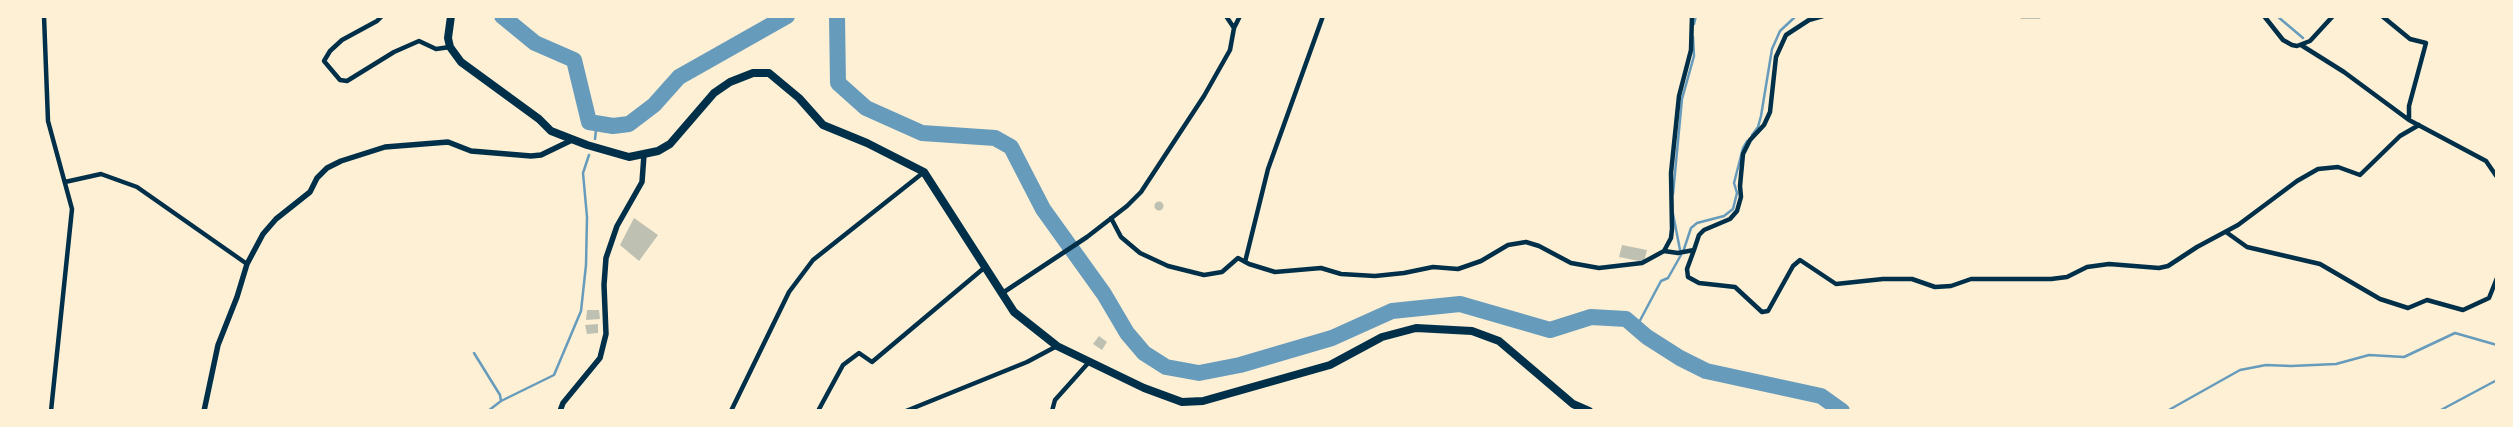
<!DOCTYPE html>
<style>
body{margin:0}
#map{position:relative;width:2513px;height:427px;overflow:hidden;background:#fdf0d5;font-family:"IBM Plex Sans",sans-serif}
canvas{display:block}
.frame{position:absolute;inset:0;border:18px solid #fdf0d5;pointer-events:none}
</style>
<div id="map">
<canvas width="2513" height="427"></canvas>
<div class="frame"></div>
</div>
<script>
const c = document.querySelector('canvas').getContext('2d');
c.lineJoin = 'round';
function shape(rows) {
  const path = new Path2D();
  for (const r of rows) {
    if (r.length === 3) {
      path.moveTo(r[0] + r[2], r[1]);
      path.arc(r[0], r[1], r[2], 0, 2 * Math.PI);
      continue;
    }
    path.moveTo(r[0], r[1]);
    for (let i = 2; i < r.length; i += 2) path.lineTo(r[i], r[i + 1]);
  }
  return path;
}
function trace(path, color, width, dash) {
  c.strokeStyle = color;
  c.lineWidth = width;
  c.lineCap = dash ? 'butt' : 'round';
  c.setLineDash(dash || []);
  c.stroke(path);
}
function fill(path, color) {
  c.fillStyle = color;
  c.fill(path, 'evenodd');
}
trace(shape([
 [2277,16,2303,38],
 [1694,24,1696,16],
 [1752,135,1758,127,1761,116,1772,49,1780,31,1796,16],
 [595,139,596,130,608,126],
 [1673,194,1682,99,1694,56,1693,37],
 [1683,252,1691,228,1697,223,1724,216,1733,209,1737,193,1734,183,1743,148,1747,141],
 [1636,328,1661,281,1668,278,1681,255,1673,214],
 [474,353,500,395,501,401,554,375,581,311,586,265,587,217,583,173,589,155],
 [488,411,501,401],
 [2167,411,2240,370,2266,365,2291,366,2336,364,2369,355,2404,357,2455,333,2497,345],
 [2439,411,2497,380]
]), '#669bbc', 2.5);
trace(shape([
 [502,16,535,43,574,60,589,122,613,126,629,124,654,105,679,77,787,16],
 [837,16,838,83,866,108,922,133,995,138,1011,147,1043,209,1104,294,1127,333,1144,353,1166,367,1199,373,1240,365,1332,338,1392,311,1460,304,1550,330,1591,317,1626,319,1647,337,1680,358,1706,371,1821,396,1842,411]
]), '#669bbc', 16);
fill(shape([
 [1159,206,4.5],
 [634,218,658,235,639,261,620,245],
 [1622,245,1647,250,1644,262,1619,257],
 [587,310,599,310,600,319,586,320],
 [598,324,598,333,587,334,585,325],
 [1099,336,1107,342,1102,350,1093,344]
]), '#bec0b2');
trace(shape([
 [44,16,48,121,72,209,51,411],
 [382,16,377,21,342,40,330,51,324,61,340,80,347,81,394,52,419,41,436,49,450,47],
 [2021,16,2040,16],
 [2264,16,2283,40,2292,45,2297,46,2310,41,2333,16],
 [2382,16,2410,39,2426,43,2409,106,2409,120,2486,161,2497,177],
 [1234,28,1240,16],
 [2301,45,2344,72,2409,120],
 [65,182,101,174,137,187,247,264],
 [1111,218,1121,237,1140,253,1168,266,1204,275,1222,272,1238,258,1249,264,1275,272,1321,268,1341,274,1375,276,1404,273,1433,267,1458,269,1481,261,1508,245,1526,242,1539,246,1571,263,1599,268,1642,263,1664,251,1678,253,1694,250,1699,235,1704,230,1730,219,1737,211,1741,197,1740,186,1743,154,1750,140,1764,125,1770,112,1776,57,1786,35,1809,20,1823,16],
 [2226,232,2247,247,2320,264,2380,299,2408,308,2427,300,2463,310,2489,298,2497,278],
 [1694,250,1687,269,1688,277,1699,283,1735,287,1762,312,1768,311,1793,266,1800,260,1836,284,1883,279,1912,279,1935,287,1951,286,1971,279,2051,279,2067,277,2087,267,2109,264,2159,268,2168,266,2197,247,2238,225,2297,181,2318,169,2338,167,2360,175,2400,136,2419,125],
 [1664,251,1671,238,1672,229,1671,173,1679,96,1691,50,1692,16],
 [1245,262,1268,169,1323,16],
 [1001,294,1087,237,1127,206,1141,192,1204,96,1230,50,1234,28,1226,16],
 [731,411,789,292,813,260,924,172],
 [818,411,843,365,859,353,872,362,984,268],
 [906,411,1027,362,1057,346],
 [1052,411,1055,400,1090,361]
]), '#003049', 4.5);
trace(shape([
 [204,411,218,345,237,297,247,264,263,234,276,219,310,192,317,178,327,168,341,161,385,147,448,142,471,151,531,156,541,155,572,140],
 [560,411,563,403,600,358,606,334,604,285,606,258,617,226,642,182,644,155]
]), '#003049', 5.5);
trace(shape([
 [451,16,448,38,450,47,461,62,539,119,551,131,587,145,629,157,658,151,670,144,714,93,730,82,753,73,769,73,799,98,823,125,867,143,924,172,1014,312,1057,346,1144,388,1182,402,1203,401,1330,365,1382,337,1416,328,1472,331,1499,341,1573,404,1589,411]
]), '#003049', 8);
</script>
